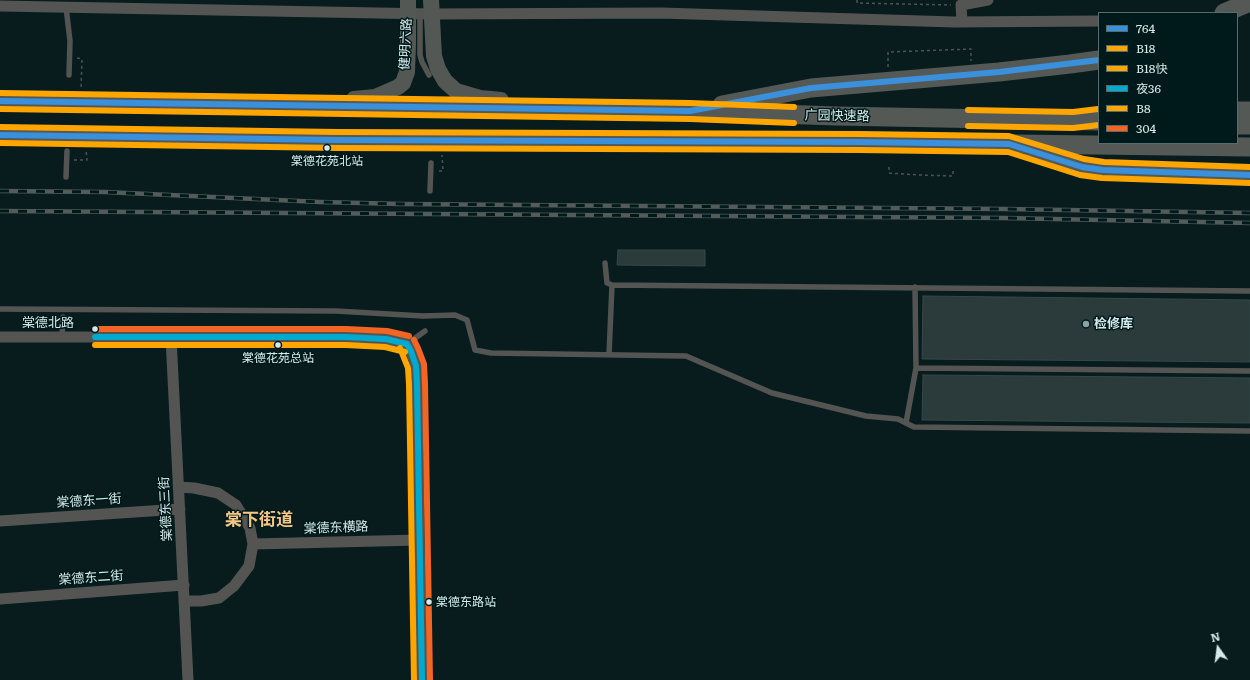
<!DOCTYPE html>
<meta charset="utf-8">
<style>
body{margin:0}
#map{position:relative;width:1250px;height:680px;overflow:hidden;background:#081c1d;font-family:Literata,"Noto Sans SC",serif}
canvas{display:block}
.legend{position:absolute;left:1098px;top:12px;width:140px;height:132px;box-sizing:border-box;background:#001a1b;border:1px solid #556d6d;margin:0;padding:5px 7px;list-style:none;font-size:12px;color:#d5e9e9}
.legend li{display:flex;align-items:center;gap:8px;height:20px}
.legend b{width:20px;border:1px solid #556d6d}
.north{position:absolute;left:1198px;top:628px;width:40px;height:40px;-webkit-text-stroke:3px #001a1b;paint-order:stroke;rotate:346deg;font-size:11px;font-weight:700;line-height:16px;text-align:center;color:#d5e9e9}
.north::after{content:'';display:block;margin:auto;width:14px;height:18px;background:#d5e9e9;clip-path:polygon(50% 0,100% 100%,50% 72%,0 100%)}
</style>
<div id="map">
<canvas width="1250" height="680"></canvas>
<ul class="legend">
<li><b style="height:5px;background:#3a90db"></b>764</li>
<li><b style="height:5px;background:#ffa500"></b>B18</li>
<li><b style="height:5px;background:#ffa500"></b>B18快</li>
<li><b style="height:5px;background:#00a9ce"></b>夜36</li>
<li><b style="height:5px;background:#ffa500"></b>B8</li>
<li><b style="height:5px;background:#f26522"></b>304</li>
</ul>
<div class="north">N</div>
</div>
<script>
const c = document.querySelector('canvas').getContext('2d');
c.lineJoin = 'round';
function fill(path, color) {
  c.fillStyle = color;
  c.fill(path, 'evenodd');
}
function shape(rows) {
  const path = new Path2D();
  for (const r of rows) {
    path.moveTo(r[0], r[1]);
    for (let i = 2; i < r.length; i += 2) path.lineTo(r[i], r[i + 1]);
  }
  return path;
}
function trace(path, color, width, dash) {
  c.strokeStyle = color;
  c.lineWidth = width;
  c.lineCap = dash ? 'butt' : 'round';
  c.setLineDash(dash || []);
  c.stroke(path);
}
function drawText(font, color, halo, rows, align = 'center') {
  c.font = font + ' Literata,"Noto Sans SC",serif';
  c.lineWidth = 3;
  c.setLineDash([]);
  c.textBaseline = 'middle';
  c.strokeStyle = halo;
  c.fillStyle = color;
  for (const [text, x, y, turn = 0] of rows) {
    c.save();
    c.translate(x, y);
    c.rotate((+turn || 0) * Math.PI / 180);
    c.textAlign = isNaN(turn) ? turn : align;
    if (halo) c.strokeText(text, 0, 0);
    c.fillText(text, 0, 0);
    c.restore();
  }
}
const building = shape([
 [618,250,705,250,705,266,617,265,618,250],
 [923,296,1250,300,1250,362,922,359,923,296],
 [923,375,1250,378,1250,423,922,420,923,375]
]);
fill(building, '#2b3b3c');
trace(building, '#364848', 1);
trace(shape([
 [857,0,857,3,951,5],
 [77,58,82,59,81,89],
 [888,67,888,52,971,49,971,61],
 [74,160,87,160,86,150],
 [889,167,889,173,919,175,953,176,953,170],
 [439,171,443,171,442,155]
]), '#4c5353', 1.5, [3, 3]);
trace(shape([
 [66,7,70,41,69,75],
 [420,13,420,55,422,62,429,75],
 [66,177,67,151],
 [430,191,431,163],
 [605,263,607,283,612,285,609,355],
 [612,285,1250,291],
 [0,309,336,311,423,316,455,315,467,320,475,350,491,353,686,356,772,393,866,416,898,419,914,427,1250,431],
 [62,336,63,317],
 [407,344,425,331],
 [916,368,1250,371],
 [906,423,916,368,915,287]
]), '#545553', 5.5);
trace(shape([
 [0,6,432,14,661,13,954,22,1099,21],
 [962,21,961,5,988,0],
 [0,337,346,337,386,339,407,344,411,351,416,366,417,384,419,540,422,680],
 [171,337,188,680],
 [179,487,194,488,218,493,236,505,250,528,253,544,249,566,234,586,219,598,201,601,184,601],
 [0,521,180,509],
 [253,544,419,540],
 [0,599,184,585]
]), '#545553', 11);
trace(shape([
 [431,0,434,56,438,69,445,81,456,91,480,98,501,100],
 [354,99,375,97,398,87,403,83,407,72,408,44,408,0]
]), '#545854', 16);
trace(shape([
 [1224,13,1250,2],
 [0,101,690,111,836,116,1099,121],
 [722,105,811,88,999,72,1070,64,1099,60],
 [1237,111,1250,111],
 [1237,125,1250,125],
 [0,135,338,140,859,142,1250,147],
 [1030,151,1082,167,1103,170,1250,175]
]), '#545956', 19);
const rail = shape([
 [0,191,105,192,320,202,402,204,1004,209,1250,213],
 [0,211,1004,218,1250,223]
]);
trace(rail, '#535c5a', 4.5);
trace(rail, '#001a1b', 3, [9]);
trace(shape([
 [0,101,690,111,811,88,999,72,1099,60],
 [0,135,338,140,859,142,1009,144,1082,167,1103,170,1250,175]
]), '#3a90db', 6);
trace(shape([
 [0,109,690,119,794,123],
 [968,126,1073,128,1099,125],
 [0,143,338,148,859,150,1008,152,1080,175,1102,178,1250,183]
]), '#ffa500', 6);
trace(shape([
 [0,93,690,103,794,107],
 [968,110,1073,112,1098,109],
 [0,127,338,132,859,134,1009,136,1084,159,1104,162,1250,167]
]), '#ffa500', 6);
trace(shape([
 [95,337,346,337,386,339,407,344],
 [407,344,411,351,416,366,417,384,422,680]
]), '#00a9ce', 6);
trace(shape([
 [95,345,346,345,385,347,405,352],
 [400,348,408,368,409,384,414,680]
]), '#ffa500', 6);
trace(shape([
 [95,329,346,329,387,331,409,336],
 [414,340,418,348,424,364,425,384,430,680]
]), '#f26522', 6);
for (const [x, y, r, color] of [
 [327,148,3.5,"#d5e9e9"],
 [1086,324,4,"#8da1a2"],
 [95,329,3.5,"#d5e9e9"],
 [278,345,3.5,"#d5e9e9"],
 [429,602,3.5,"#d5e9e9"]
]) {
  const dot = new Path2D();
  dot.arc(x, y, r, 0, 2 * Math.PI);
  c.fillStyle = color;
  c.fill(dot);
  trace(dot, '#001a1b', 1.5);
}
drawText('12px', '#d5e9e9', '#001a1b', [
 ["棠德花苑北站",327,161],
 ["棠德花苑总站",278,358],
 ["棠德东路站",436,602,"left"]
]);
drawText('13px', '#d5e9e9', '#001a1b', [
 ["健明六路",406,44,-87],
 ["广园快速路",837,116,1],
 ["棠德北路",48,323],
 ["棠德东一街",89,501,-4],
 ["棠德东三街",166,509,-93],
 ["棠德东横路",336,528,-2],
 ["棠德东二街",91,578,-4]
]);
drawText('bold 13px', '#d5e9e9', '#001a1b', [
 ["检修库",1094,324]
], 'left');
drawText('bold 17px', '#f6c684', '#001a1b', [
 ["棠下街道",259,520]
]);
</script>
